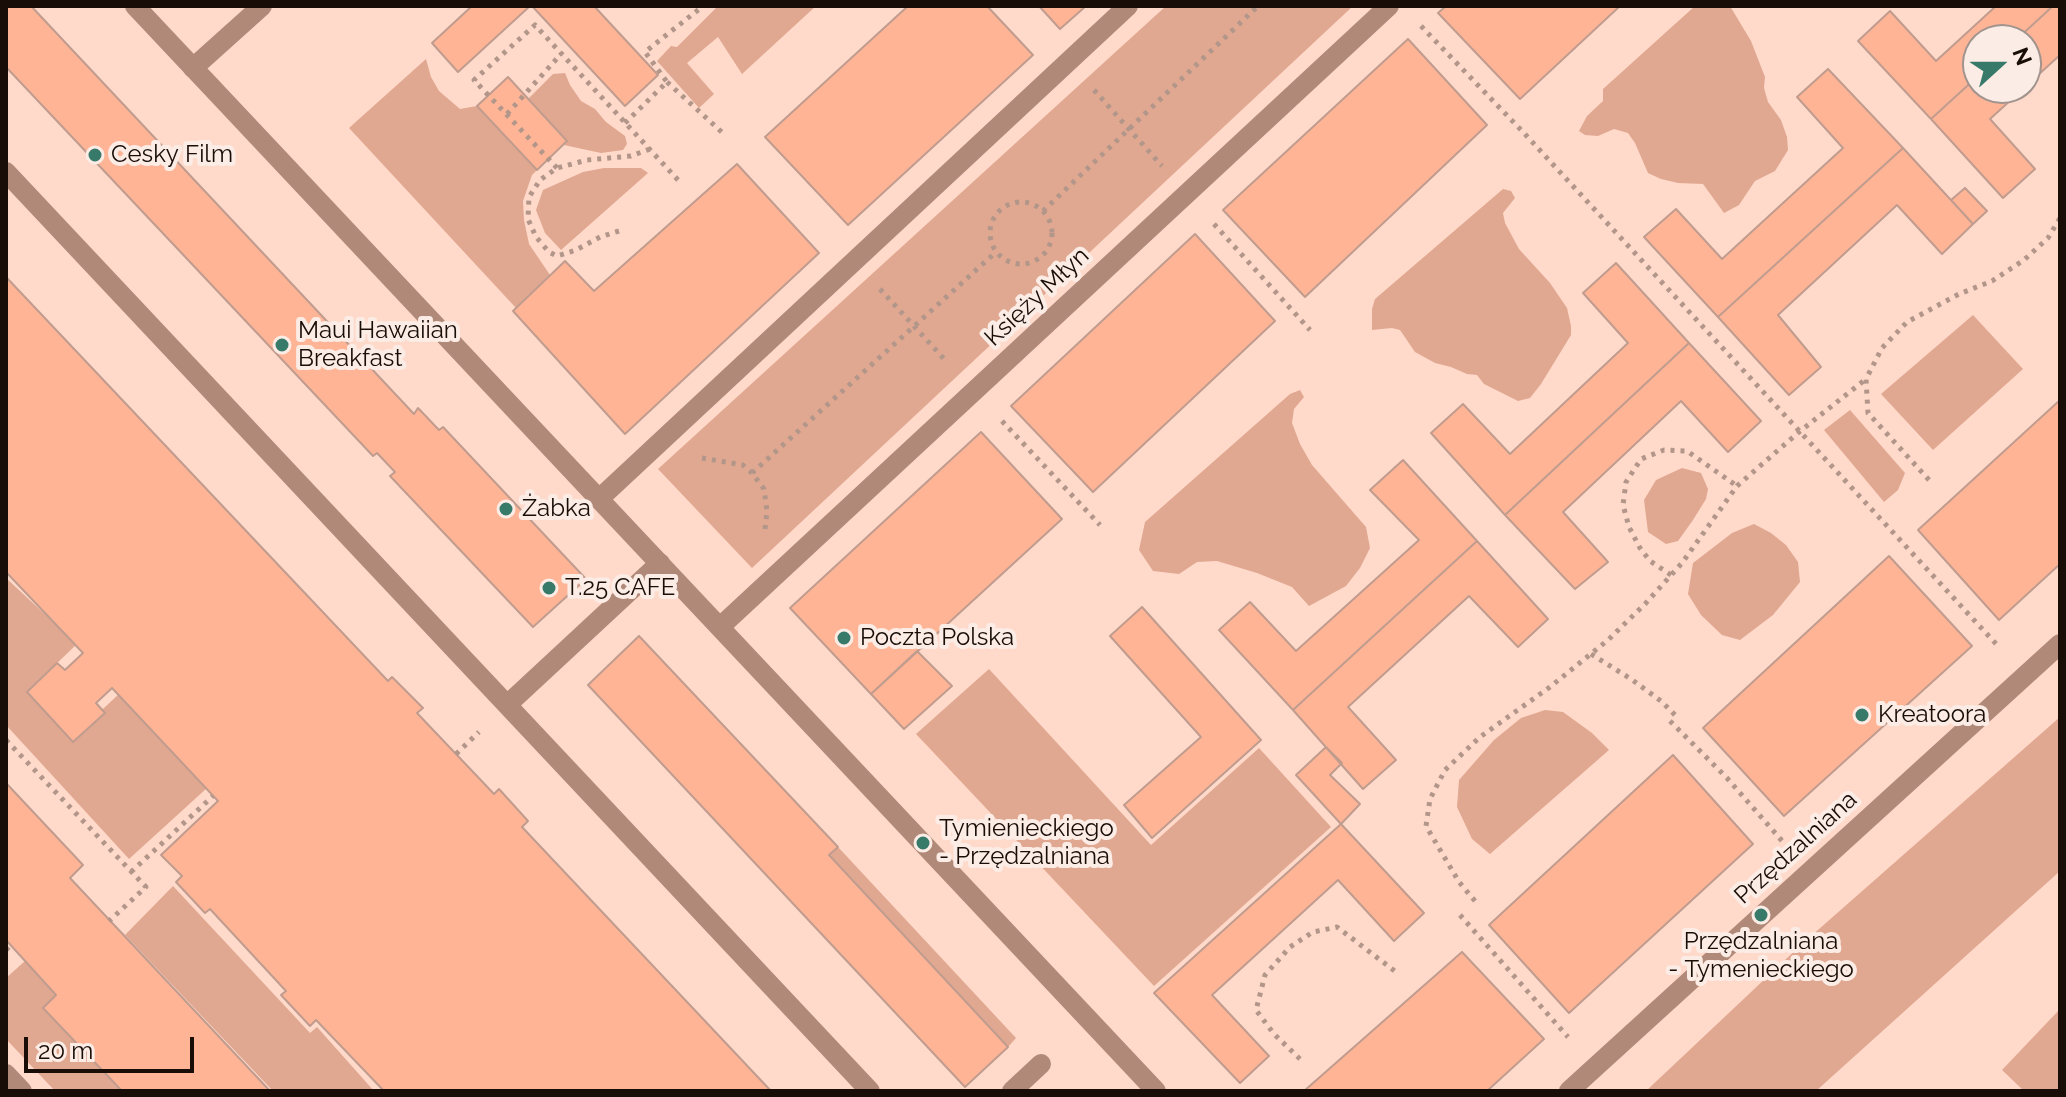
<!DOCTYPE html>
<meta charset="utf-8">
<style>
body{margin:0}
#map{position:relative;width:2066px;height:1097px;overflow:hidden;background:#ffd9ca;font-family:Raleway,sans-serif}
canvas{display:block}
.frame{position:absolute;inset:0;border:8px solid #190d08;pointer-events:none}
.north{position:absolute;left:1962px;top:24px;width:80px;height:80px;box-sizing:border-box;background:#fbece6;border:2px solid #a1938d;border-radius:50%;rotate:69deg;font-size:22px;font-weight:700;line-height:32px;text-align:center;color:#190d08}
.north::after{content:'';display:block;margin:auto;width:28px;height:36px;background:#387a6a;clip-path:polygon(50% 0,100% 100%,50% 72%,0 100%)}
.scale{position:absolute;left:24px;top:1037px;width:170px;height:36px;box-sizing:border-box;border:4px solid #190d08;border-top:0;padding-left:10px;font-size:24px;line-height:28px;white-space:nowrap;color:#190d08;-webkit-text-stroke:6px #fbece6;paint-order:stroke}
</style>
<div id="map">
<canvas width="2066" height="1097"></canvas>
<div class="frame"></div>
<div class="north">N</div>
<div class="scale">20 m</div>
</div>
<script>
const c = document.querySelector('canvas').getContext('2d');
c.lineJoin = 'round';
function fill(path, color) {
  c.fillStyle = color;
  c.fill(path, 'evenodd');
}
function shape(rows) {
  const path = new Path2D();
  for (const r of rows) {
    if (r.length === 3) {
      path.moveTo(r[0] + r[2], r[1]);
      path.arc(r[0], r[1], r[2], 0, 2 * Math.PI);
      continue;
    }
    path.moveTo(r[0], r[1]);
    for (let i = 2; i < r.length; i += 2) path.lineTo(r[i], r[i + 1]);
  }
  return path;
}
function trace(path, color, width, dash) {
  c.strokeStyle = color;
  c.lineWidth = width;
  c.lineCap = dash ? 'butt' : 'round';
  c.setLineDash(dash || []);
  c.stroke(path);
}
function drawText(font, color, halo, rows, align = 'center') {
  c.font = font + ' Raleway,sans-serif';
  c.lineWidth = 8;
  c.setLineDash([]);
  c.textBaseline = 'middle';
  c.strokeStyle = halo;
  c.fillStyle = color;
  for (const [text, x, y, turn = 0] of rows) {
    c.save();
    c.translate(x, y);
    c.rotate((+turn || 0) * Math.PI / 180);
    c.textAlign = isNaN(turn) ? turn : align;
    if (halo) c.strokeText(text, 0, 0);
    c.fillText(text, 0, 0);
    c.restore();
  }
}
fill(shape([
 [718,6,816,6,742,74,718,37,687,63,714,94,699,108,657,61,671,46,677,47],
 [1166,6,1353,6,752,568,658,469],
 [1695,6,1730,6,1751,41,1765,77,1764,88,1768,102,1781,120,1787,137,1788,150,1775,171,1755,181,1739,205,1724,213,1703,184,1678,183,1661,179,1648,173,1635,143,1628,133,1614,129,1598,136,1585,135,1579,131,1587,116,1603,101,1603,89],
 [426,59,431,77,439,91,460,109,477,106,537,170,532,175,523,201,524,220,529,244,550,275,516,308,349,128],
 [565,73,570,85,581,101,595,109,606,122,625,136,627,144,623,150,601,153,564,145,567,141,528,99,553,74],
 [604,168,641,168,648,173,561,250,545,233,536,210,543,190,583,172],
 [1503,189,1511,191,1515,198,1503,213,1505,223,1519,249,1550,283,1567,308,1571,326,1571,335,1541,384,1530,398,1518,401,1484,384,1477,375,1467,374,1451,367,1435,363,1415,352,1400,330,1392,328,1372,330,1372,309,1375,299],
 [1973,315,2023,369,1933,450,1881,394],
 [1300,390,1304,397,1294,409,1292,423,1300,444,1312,465,1366,527,1370,548,1360,568,1346,586,1309,606,1292,587,1257,573,1217,561,1197,562,1179,574,1153,571,1139,550,1145,522,1290,394],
 [1850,410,1905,473,1898,490,1884,502,1824,430],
 [1682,468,1701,473,1708,489,1706,499,1693,520,1678,541,1666,544,1648,532,1644,500,1656,480],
 [1754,524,1771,533,1786,545,1798,562,1800,582,1773,615,1740,640,1722,635,1701,615,1688,594,1693,563,1732,533],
 [6,578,77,644,29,690,73,737,120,693,207,788,129,859,6,725],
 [989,669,1151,845,1259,748,1331,827,1154,986,916,734],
 [1545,710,1563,712,1592,733,1609,750,1490,854,1472,839,1457,807,1459,780,1494,740,1521,718],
 [2060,717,2060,871,1816,1091,1646,1091,1802,944],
 [838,847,1016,1038,1008,1047,829,855],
 [173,886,310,1033,317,1027,374,1091,273,1091,125,935],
 [25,961,56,995,43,1008,122,1091,55,1091,6,1039,6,978],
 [2060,1009,2060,1091,2024,1091,2002,1070]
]), '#e1a891');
const building = shape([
 [6,6,31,6,414,414,418,408,439,430,443,427,586,579,533,627,390,476,395,472,377,453,373,456,6,67,6,6],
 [472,6,530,6,458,72,432,43,472,6],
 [532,6,594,6,658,75,625,106,532,6],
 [908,6,987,6,1033,55,848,225,765,137,908,6],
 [1039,6,1086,6,1060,29,1039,6],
 [1446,6,1620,6,1520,99,1438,13,1446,6],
 [1996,6,2053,6,2016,40,1978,40,1978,76,1931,119,1858,41,1890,11,1936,61,1996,6],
 [2053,6,2060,6,2060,55,2026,86,2026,40,2016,40,2053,6],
 [1408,39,1487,125,1305,297,1223,210,1408,39],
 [1828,69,1903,148,1718,317,1644,237,1676,209,1722,259,1843,148,1797,97,1828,69],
 [1978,76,1978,88,2024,88,1990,119,2035,169,2003,198,1931,119,1978,76],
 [508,77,567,141,537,170,477,106,508,77],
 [1903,148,1973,224,1942,254,1897,205,1778,315,1821,367,1789,395,1718,317,1903,148],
 [737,164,819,253,625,434,513,311,565,261,594,291,737,164],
 [1965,188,1987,211,1973,224,1951,200,1965,188],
 [1195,234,1275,321,1093,492,1011,406,1195,234],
 [1616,263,1689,343,1505,515,1431,433,1463,404,1510,454,1628,343,1583,293,1616,263],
 [6,277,388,681,392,677,423,708,417,713,494,794,499,789,528,821,522,827,771,1091,384,1091,316,1020,310,1026,281,995,286,991,210,909,205,913,176,882,182,876,161,855,218,801,112,688,96,703,105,713,73,742,27,692,57,663,65,670,83,653,6,572,6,277],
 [1689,343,1761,421,1728,452,1681,401,1563,512,1608,562,1575,589,1505,515,1689,343],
 [2060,400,2060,564,1999,620,1918,530,2060,400],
 [981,432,1062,519,871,694,790,608,981,432],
 [1403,460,1477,541,1293,710,1219,630,1250,602,1296,651,1419,540,1370,490,1403,460],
 [1477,541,1548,619,1518,647,1469,596,1348,707,1396,760,1363,789,1293,710,1477,541],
 [1889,556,1972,646,1784,816,1703,728,1889,556],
 [1142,607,1261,740,1152,838,1124,805,1201,737,1110,636,1142,607],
 [639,636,838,847,829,855,1008,1047,965,1087,588,685,639,636],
 [917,651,952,686,904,729,871,694,917,651],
 [1326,747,1342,763,1330,775,1360,804,1341,824,1296,775,1326,747],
 [1673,755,1753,844,1569,1013,1489,925,1673,755],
 [6,783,83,865,70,878,270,1091,122,1091,43,1008,56,995,6,940,6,783],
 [1341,824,1424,913,1394,941,1338,880,1212,995,1269,1056,1240,1083,1154,993,1341,824],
 [1462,952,1544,1039,1487,1091,1304,1091,1462,952]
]);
fill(building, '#ffb496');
trace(building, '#c09c8f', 2);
trace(shape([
 [1421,26,1523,132,1998,646],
 [667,82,726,136],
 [1094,90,1162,166],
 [507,114,561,54],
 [625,123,667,82,645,52,703,6],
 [557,168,474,80,535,25,678,180],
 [1021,233,31],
 [1043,211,1258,6],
 [1214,224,1310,330],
 [619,231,600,237,576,250,557,256,549,252,536,237,528,219,529,197,540,180,557,168,587,160,631,156,650,149],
 [880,289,946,361],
 [1002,421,1100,525],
 [702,458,743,465,752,473,764,489,767,511,765,529],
 [752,473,996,252],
 [1929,480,1868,413,1866,379,1882,348,1907,322,1959,294,1992,281,2024,260,2048,238,2060,218],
 [1671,575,1650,561,1640,548,1629,527,1623,505,1626,482,1641,459,1664,450,1687,451,1737,486],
 [1591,654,1631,679,1661,701,1675,715],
 [1670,721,1727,778,1783,842],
 [6,740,146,887,109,921],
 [456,754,479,732],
 [131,872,213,796],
 [1475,901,1459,882,1426,826,1430,799,1445,770,1480,737,1550,687,1608,640,1645,604,1682,563,1737,486,1799,432,1866,379],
 [1460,915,1568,1037],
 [6,950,11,945],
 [1300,1059,1274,1034,1256,1010,1265,975,1290,947,1313,932,1337,927,1396,972]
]), '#b3968a', 5, [4, 6]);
trace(shape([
 [193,68,262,6],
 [6,172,870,1091],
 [507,705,660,563],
 [6,1074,22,1091],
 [1012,1091,1041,1064]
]), '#b18979', 20);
trace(shape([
 [599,499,1128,6],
 [720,627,1389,6]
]), '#b18979', 20);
trace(shape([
 [135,6,1156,1091],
 [1569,1091,2060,644]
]), '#b18979', 20);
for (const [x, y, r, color] of [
 [95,155,8,"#387a6a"],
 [282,345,8,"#387a6a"],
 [506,509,8,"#387a6a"],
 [549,588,8,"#387a6a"],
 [844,638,8,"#387a6a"],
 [1862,715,8,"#387a6a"],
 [923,843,8,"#387a6a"],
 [1761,915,8,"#387a6a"]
]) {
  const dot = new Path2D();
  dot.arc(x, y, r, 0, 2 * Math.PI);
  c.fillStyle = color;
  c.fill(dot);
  trace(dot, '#fbece6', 3);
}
drawText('24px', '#190d08', '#fbece6', [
 ["Cesky Film",111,155],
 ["Maui Hawaiian",298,331],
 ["Breakfast",298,359],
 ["Żabka",522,509],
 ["T.25 CAFE",565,588],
 ["Poczta Polska",860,638],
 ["Kreatoora",1878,715],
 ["Tymienieckiego",939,829],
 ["- Przędzalniana",939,857],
 ["Przędzalniana",1761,942,"center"],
 ["- Tymenieckiego",1761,970,"center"]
], 'left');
drawText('24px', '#190d08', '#fbece6', [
 ["Księży Młyn",1037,297,-43],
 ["Przędzalniana",1796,848,-42]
]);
</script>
